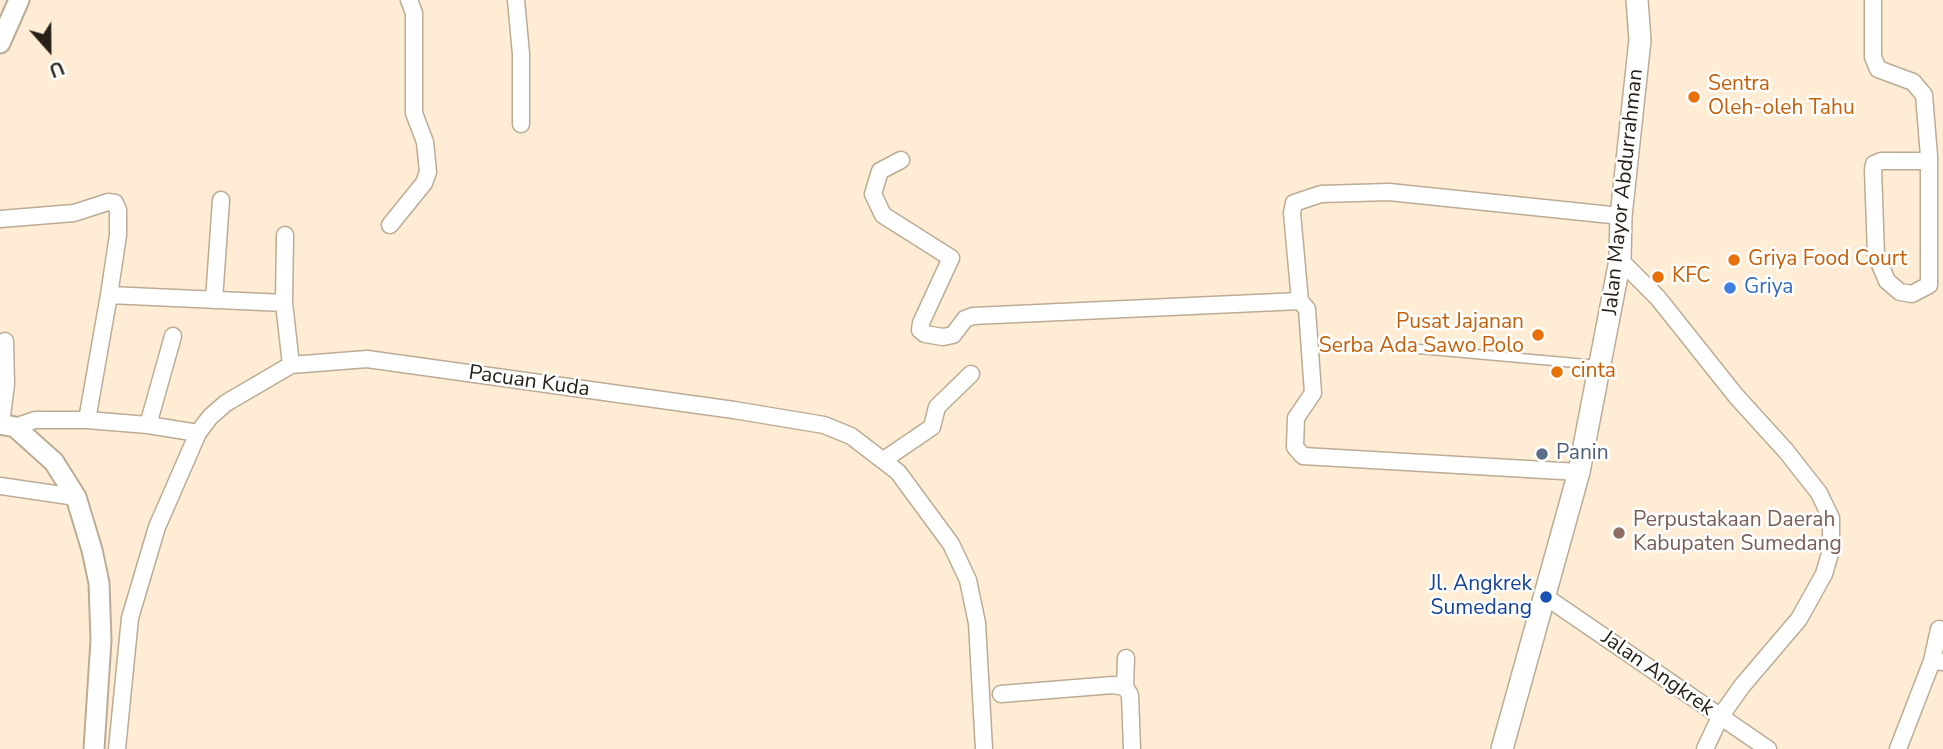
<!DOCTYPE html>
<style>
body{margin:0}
#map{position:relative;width:1943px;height:749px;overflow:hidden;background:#feecd5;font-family:"Nunito Sans",sans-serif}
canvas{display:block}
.north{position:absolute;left:14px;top:14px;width:70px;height:70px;-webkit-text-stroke:5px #fff;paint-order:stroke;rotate:159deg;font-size:19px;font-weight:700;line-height:28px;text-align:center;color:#282119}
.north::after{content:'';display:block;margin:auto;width:24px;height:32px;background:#282119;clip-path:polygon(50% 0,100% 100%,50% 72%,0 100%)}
</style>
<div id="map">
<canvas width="1943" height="749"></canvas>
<div class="north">U</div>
</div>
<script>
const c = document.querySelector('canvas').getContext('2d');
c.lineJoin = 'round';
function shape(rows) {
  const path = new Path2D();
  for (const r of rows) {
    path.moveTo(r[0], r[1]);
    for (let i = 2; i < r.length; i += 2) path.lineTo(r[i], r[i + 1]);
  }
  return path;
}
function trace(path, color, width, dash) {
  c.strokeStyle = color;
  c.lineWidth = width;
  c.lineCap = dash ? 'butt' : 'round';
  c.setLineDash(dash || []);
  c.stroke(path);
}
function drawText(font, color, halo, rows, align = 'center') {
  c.font = font + ' "Nunito Sans",sans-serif';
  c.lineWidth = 5;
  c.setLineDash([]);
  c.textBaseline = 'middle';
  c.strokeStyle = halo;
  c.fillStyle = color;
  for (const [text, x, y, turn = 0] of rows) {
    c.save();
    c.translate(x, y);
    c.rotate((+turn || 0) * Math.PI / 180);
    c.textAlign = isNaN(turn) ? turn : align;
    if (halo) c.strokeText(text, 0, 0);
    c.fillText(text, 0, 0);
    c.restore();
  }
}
const service = shape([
 [1419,349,1598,365]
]);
const minor = shape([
 [516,0,521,54,521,124],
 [1873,0,1873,57,1878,69,1913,82,1924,95,1929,156,1929,285,1912,294,1900,292,1887,281,1876,255,1873,169,1874,164,1881,161,1929,161],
 [901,160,880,171,873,194,883,215,951,258,921,323,920,330,925,334,943,337,953,335,965,319,973,316,1300,301,1292,213,1294,203,1321,194,1389,192,1621,216],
 [0,219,74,213,108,202,115,203,118,210,118,235,109,295],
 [390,225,424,183,428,172,425,142,414,113,414,13,409,0],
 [1620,260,1658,298,1736,396,1786,451,1819,493,1831,518,1831,550,1824,574,1799,619,1742,686,1720,717,1705,749],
 [214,300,221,200],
 [1300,301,1307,309,1313,393,1296,418,1295,447,1303,456,1579,472],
 [284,303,285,235],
 [87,420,109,295,284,303,291,365],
 [1,424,6,384,5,341],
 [148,425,173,336],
 [15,427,35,420,87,420,148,425,198,433],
 [885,459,932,427,937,407,971,374],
 [0,486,76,497],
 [1546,597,1768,749],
 [1932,661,1939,629],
 [1125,687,1126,658],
 [1001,694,1113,685,1125,687,1130,695,1132,749],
 [117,749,130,618,157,527,198,433,210,417,226,403,291,365,367,359,734,410,824,425,851,436,898,472,951,544,968,580,977,623,984,749],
 [1898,749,1932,661,1943,662]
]);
const tertiary = shape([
 [0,43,19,0],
 [0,424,15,427,54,462,76,497,92,550,99,583,101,640,94,749]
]);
const secondary = shape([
 [1502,749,1579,472,1620,260,1621,216,1640,40,1637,0]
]);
trace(service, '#bcab95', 11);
trace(minor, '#bcab95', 19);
trace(tertiary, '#bcab95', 23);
trace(secondary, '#bcab95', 24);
trace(service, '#fff', 8);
trace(minor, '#fff', 16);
trace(tertiary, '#fff', 19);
trace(secondary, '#fff', 21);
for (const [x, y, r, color] of [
 [1694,97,7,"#e8710a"],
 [1734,260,7,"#e8710a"],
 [1658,277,7,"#e8710a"],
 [1730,288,7,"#3f7fe0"],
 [1538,335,7,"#e8710a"],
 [1557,372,7,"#e8710a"],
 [1542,454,7,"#5c6f8a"],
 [1619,533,7,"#8d6e63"],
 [1546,597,7,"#1a4fb4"]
]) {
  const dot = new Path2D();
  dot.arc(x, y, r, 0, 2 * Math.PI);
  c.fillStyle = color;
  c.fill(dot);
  trace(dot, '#fff', 2.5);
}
drawText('21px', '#c56008', '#fff', [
 ["Sentra",1708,85],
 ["Oleh-oleh Tahu",1708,109],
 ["Griya Food Court",1748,260],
 ["KFC",1672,277],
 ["Pusat Jajanan",1524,323,"right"],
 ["Serba Ada Sawo Polo",1524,347,"right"],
 ["cinta",1571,372]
], 'left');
drawText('21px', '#282119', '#fff', [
 ["Jalan Mayor Abdurrahman",1624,192,-84],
 ["Pacuan Kuda",529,382,8],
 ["Jalan Angkrek",1657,674,35]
]);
drawText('21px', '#366cbe', '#fff', [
 ["Griya",1744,288]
], 'left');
drawText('21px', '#4e5e75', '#fff', [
 ["Panin",1556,454]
], 'left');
drawText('21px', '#785e54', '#fff', [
 ["Perpustakaan Daerah",1633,521],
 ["Kabupaten Sumedang",1633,545]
], 'left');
drawText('21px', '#164399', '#fff', [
 ["Jl. Angkrek",1532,585],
 ["Sumedang",1532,609]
], 'right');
</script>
